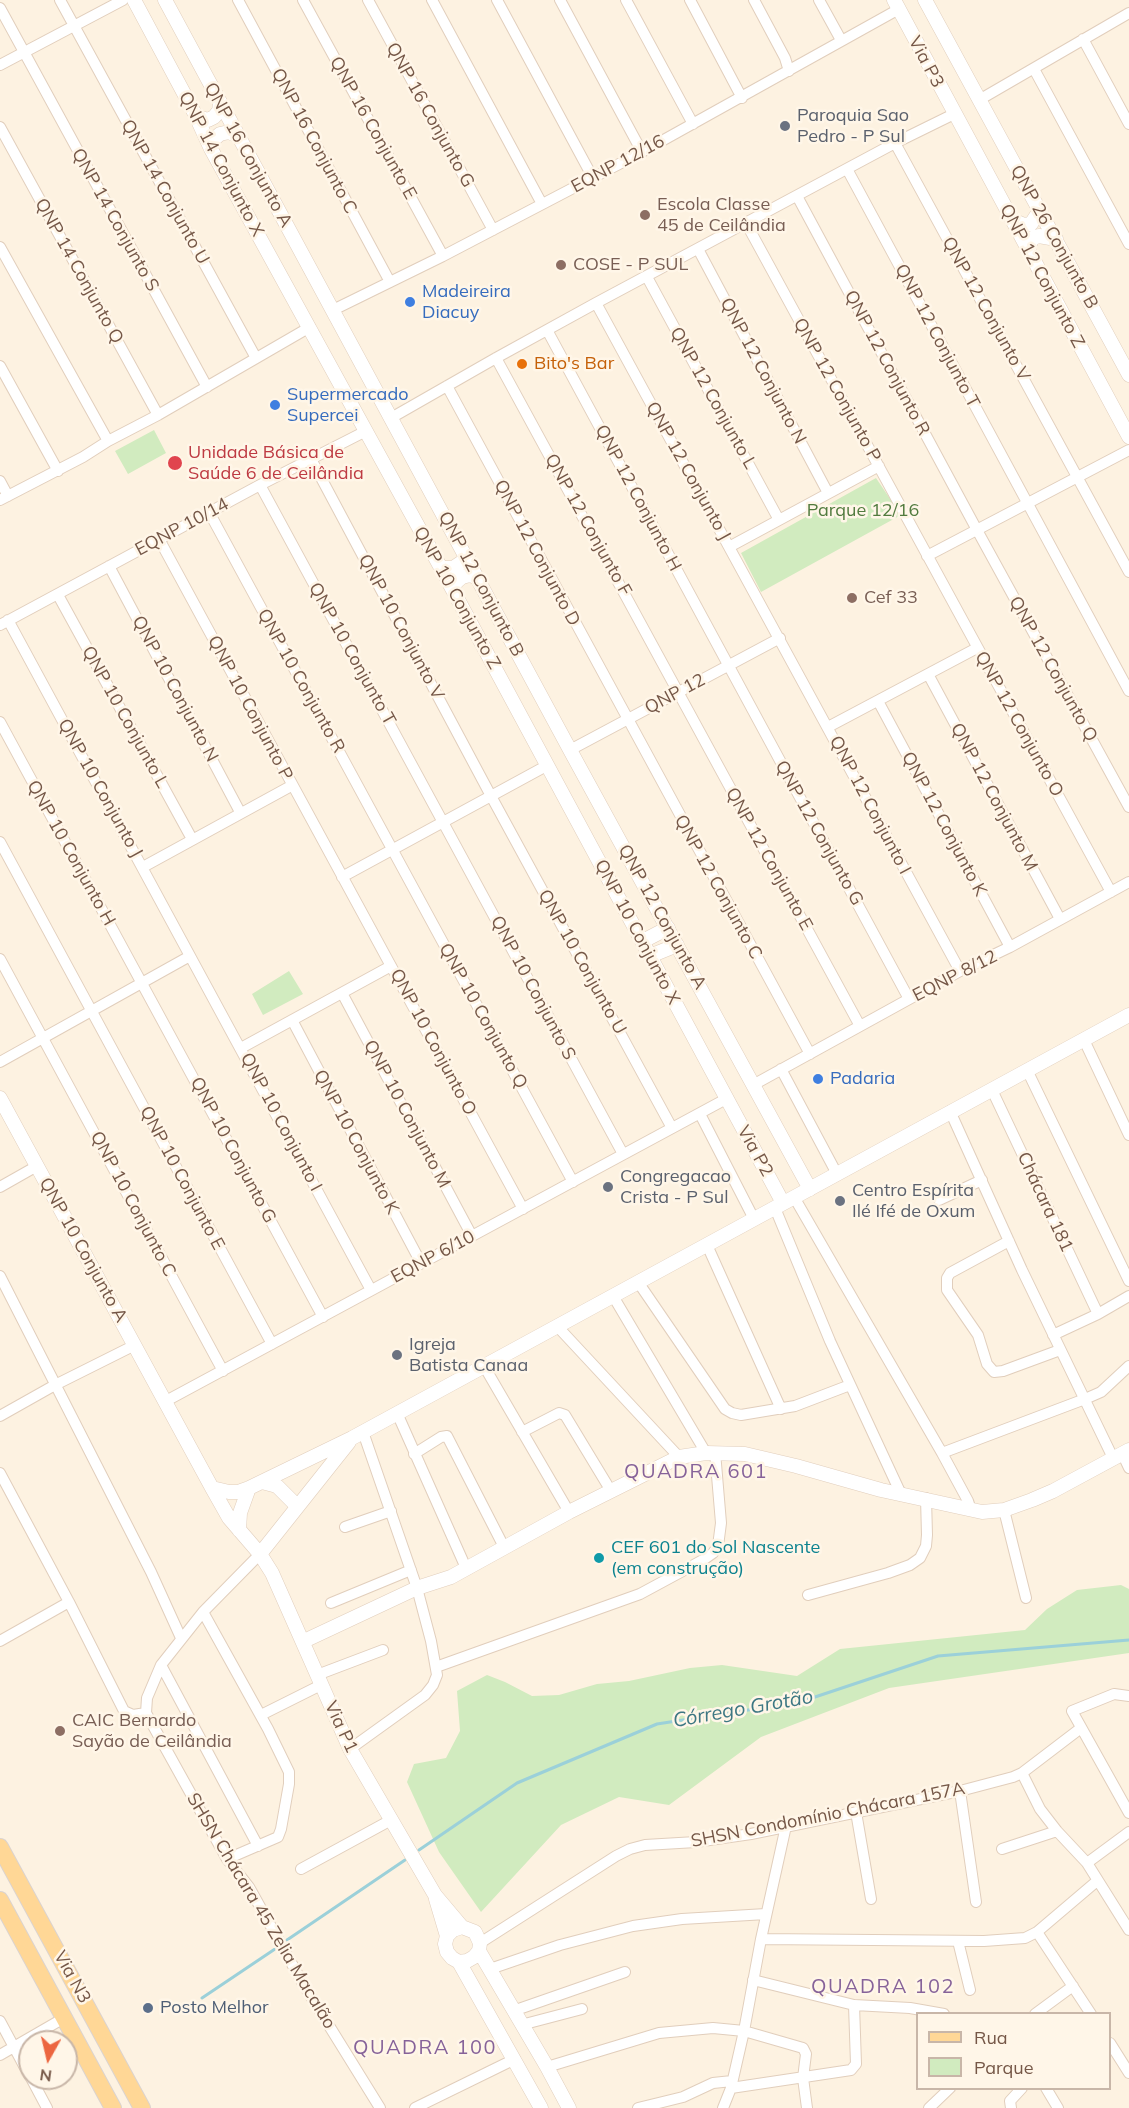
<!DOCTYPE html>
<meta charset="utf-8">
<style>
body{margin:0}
#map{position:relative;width:1129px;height:2108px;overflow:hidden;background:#fdf2e1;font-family:Mulish,sans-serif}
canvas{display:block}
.legend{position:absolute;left:916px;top:2012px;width:195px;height:78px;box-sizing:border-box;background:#fff6e8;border:2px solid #c8b6a8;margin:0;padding:8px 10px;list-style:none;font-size:18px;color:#755747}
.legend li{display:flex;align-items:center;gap:12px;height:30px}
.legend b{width:30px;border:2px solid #c8b6a8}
.north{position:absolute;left:18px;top:2030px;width:60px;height:60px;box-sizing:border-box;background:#fff6e8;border:2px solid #c8b6a8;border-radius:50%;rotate:188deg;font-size:16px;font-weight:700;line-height:24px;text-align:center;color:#755747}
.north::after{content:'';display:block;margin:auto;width:21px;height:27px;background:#ec6640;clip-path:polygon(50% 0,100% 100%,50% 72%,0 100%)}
</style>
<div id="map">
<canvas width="1129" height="2108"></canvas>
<ul class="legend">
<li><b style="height:8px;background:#ffd796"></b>Rua</li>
<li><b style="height:16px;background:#d1ebbf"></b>Parque</li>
</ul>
<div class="north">N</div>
</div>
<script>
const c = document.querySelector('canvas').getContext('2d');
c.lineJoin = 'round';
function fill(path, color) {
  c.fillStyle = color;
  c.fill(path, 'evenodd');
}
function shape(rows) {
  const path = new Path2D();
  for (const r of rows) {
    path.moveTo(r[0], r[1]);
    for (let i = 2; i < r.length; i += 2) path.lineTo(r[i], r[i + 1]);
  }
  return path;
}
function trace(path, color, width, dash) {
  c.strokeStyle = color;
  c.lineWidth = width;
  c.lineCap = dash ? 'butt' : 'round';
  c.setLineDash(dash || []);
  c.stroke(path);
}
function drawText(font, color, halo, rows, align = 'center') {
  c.font = font + ' Mulish,sans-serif';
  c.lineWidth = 5;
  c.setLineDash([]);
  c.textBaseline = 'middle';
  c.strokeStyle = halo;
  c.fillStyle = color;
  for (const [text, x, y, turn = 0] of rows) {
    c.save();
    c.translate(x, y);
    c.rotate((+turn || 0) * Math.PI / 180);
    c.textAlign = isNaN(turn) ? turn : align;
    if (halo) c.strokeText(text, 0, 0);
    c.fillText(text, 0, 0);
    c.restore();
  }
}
fill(shape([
 [154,430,166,453,128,474,115,451],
 [876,478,901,515,761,592,741,553],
 [289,971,303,994,263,1015,252,994],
 [1121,1585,1129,1589,1129,1653,889,1688,761,1737,669,1805,619,1797,561,1825,481,1912,439,1852,407,1782,414,1764,446,1758,460,1731,457,1691,487,1675,505,1682,532,1696,559,1695,597,1684,629,1681,690,1668,722,1665,797,1676,840,1649,1025,1630,1047,1609,1077,1590]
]), '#d1ebbf');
trace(shape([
 [419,1850,517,1783,657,1724,800,1702,938,1656,1129,1640],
 [287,1940,405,1860],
 [202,1998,275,1949]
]), '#9bd0d9', 3);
const minor = shape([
 [60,0,256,358],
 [238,0,390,282],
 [303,0,443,256],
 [368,0,493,230],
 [432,0,542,204],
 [497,0,593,178],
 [560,0,642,152],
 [626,0,693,124],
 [690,0,742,98],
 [754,0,785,58,789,71],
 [819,0,841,40],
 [0,8,207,387],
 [1083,39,1129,124],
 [0,65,123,0],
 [1034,69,1129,244],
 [979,100,1129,13],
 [0,127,158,415],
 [895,143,1129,572],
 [847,169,1129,691],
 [797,196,977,530,1129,807],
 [746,223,1111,892],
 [0,247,108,441],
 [698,249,828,493],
 [647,277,779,520],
 [596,303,960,971],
 [333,310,443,256,642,152,899,9],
 [547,330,909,999],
 [496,358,860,1026],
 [0,366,58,471],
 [447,386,810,1054],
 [391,418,496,358,596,303,895,143,954,114],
 [311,459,491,796,672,1128],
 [0,481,8,496],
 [260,485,623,1154],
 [0,500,83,457,108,441,158,415,310,327],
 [209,512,573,1182],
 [159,539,523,1209],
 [729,547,879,466],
 [927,556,1129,450],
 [109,566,240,812],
 [58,595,192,839],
 [8,620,371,1290],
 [0,625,260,485,366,431],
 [928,674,1060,919],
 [878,701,1010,947],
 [0,722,323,1317],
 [828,727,977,648],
 [570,750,780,638],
 [0,842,272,1344],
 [143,867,291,786],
 [342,877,548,765],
 [0,959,223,1371],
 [342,993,472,1236],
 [292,1020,421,1263],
 [1084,1040,1129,1135],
 [241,1048,391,966],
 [0,1062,190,956],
 [781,1069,837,1174],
 [1027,1070,1129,1281],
 [753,1085,960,971,1010,947,1129,882],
 [992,1090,1098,1314],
 [950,1111,1022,1270,1113,1458],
 [700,1114,754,1219],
 [0,1187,37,1166],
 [794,1197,942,1453,968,1501,971,1510],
 [939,1200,982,1180],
 [775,1208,830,1341,901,1494],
 [1009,1241,950,1273,947,1278,947,1290,978,1335,987,1364,994,1372,1003,1371,1060,1350],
 [707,1245,781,1409],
 [0,1276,151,1572,181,1638],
 [638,1282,725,1409,732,1413,741,1415,795,1406,850,1385],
 [613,1296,706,1453],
 [557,1326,679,1457],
 [1053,1335,1098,1314,1129,1296],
 [484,1366,569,1512],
 [166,1401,726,1099],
 [397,1413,466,1568],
 [0,1416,55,1385,135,1345],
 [522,1432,559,1413,565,1415,611,1491],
 [942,1453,1085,1399,1101,1392,1129,1366],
 [1122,1453,1129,1468],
 [414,1454,441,1437,447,1436,504,1547],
 [0,1473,69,1602,124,1711,133,1715,146,1713],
 [1004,1510,1026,1598],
 [345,1527,391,1511],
 [808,1595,888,1573,910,1565,920,1558,926,1546,927,1535,926,1498],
 [331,1603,411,1570],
 [203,1612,268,1729,289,1772,289,1784,281,1829,278,1837,227,1859],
 [0,1641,69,1602],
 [161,1665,258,1846],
 [436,1667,640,1594,703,1560,713,1553,718,1546,721,1523,715,1452],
 [317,1675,383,1650],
 [1129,1696,1114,1694,1072,1711,1129,1813],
 [146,1713,227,1859,249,1887,302,1982,380,2108],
 [146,1713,147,1698,161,1665,203,1612,260,1554],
 [261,1715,321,1685],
 [350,1749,425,1695,433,1685,437,1675,431,1641,417,1588,363,1432],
 [1022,1773,1040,1809,1057,1831,1087,1863,1129,1930],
 [960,1791,976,1902],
 [856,1812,871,1899],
 [1002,1849,1057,1831],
 [1087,1863,1129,1832],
 [301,1869,391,1820],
 [1037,1932,1091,2014],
 [761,1939,984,1941,1025,1938,1037,1932,1097,1881],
 [958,1941,970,1990],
 [480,1943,616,1856,630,1849,645,1845,696,1842,751,1834,960,1791,1013,1777,1022,1773,1081,1728],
 [490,1969,560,1945,633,1926,682,1919,766,1914],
 [753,1980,854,2005,910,2008,944,2014],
 [513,2011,625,1972],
 [1035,2014,1073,1986],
 [0,2021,30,2077],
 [521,2025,582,2009],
 [1110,2043,1129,2073],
 [0,2055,64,2018],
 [547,2067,659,2033,713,2028,744,2031,803,2048,806,2054,803,2078,807,2108],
 [31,2078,47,2108],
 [731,2088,851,2070,856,2064,854,2005],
 [1046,2088,1058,2108],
 [415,2108,515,2059],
 [638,2108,683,2097,713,2083,732,2081],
 [723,2108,731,2088,744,2031,761,1939,786,1826],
 [929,2108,950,2088],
 [1011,2108,1010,2101,1022,2088]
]);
const tertiary = shape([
 [134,0,195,114,211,149,441,568,783,1203],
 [165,0,570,750,810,1189],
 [894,0,1129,437],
 [925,0,1129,375],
 [195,114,201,118,208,120,214,117,219,111,220,104],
 [211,149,213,140,220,134,229,132,238,136],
 [1012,220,1024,225,1031,224,1040,210],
 [1027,249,1033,238,1039,236,1056,239],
 [441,568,453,568,468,558],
 [453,590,456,582,462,577,470,575,478,578],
 [643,941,668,928],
 [650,956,677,945],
 [0,1098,212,1488,229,1518,260,1554,272,1573,350,1749,435,1895,462,1927],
 [262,1482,277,1486,297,1506],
 [212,1488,229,1492,238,1492,249,1488,352,1438,1129,1015],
 [239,1530,240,1513,249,1488],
 [260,1554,349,1442],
 [304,1641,417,1588,451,1577,569,1512,679,1457,706,1453,745,1454,796,1466,881,1490,982,1512,1004,1510,1032,1500,1053,1491,1129,1450],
 [436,1899,447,1936],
 [479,1951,547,2067,569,2108],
 [459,1962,467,1961,474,1957,479,1951,480,1943,475,1932,462,1927,453,1930,447,1936,445,1944,447,1952,452,1958,459,1962,541,2108]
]);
const primary = shape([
 [0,1847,142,2108],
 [0,1900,113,2108]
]);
trace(minor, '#e1cebc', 12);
trace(tertiary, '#e1cebc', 15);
trace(primary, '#dbd3cf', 18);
trace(minor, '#fff', 10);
trace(tertiary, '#fff', 14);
trace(primary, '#ffd796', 16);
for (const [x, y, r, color] of [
 [785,126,6,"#6b7280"],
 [645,215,6,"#8d6e63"],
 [561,265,6,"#8d6e63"],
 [410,302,6,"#3f7fe0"],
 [522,364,6,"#e8710a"],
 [275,405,6,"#3f7fe0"],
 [175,463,8,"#e0444e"],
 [852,598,6,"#8d6e63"],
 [818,1079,6,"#3f7fe0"],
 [608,1187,6,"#6b7280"],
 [840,1201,6,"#6b7280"],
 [397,1355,6,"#6b7280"],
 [599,1558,6,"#0f9aa8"],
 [60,1731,6,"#8d6e63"],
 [148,2008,6,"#5c6f8a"]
]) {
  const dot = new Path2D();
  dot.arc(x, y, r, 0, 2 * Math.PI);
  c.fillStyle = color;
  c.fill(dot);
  trace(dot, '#fff6e8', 2);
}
drawText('18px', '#755747', '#fff6e8', [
 ["Via P3",926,62,62],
 ["QNP 16 Conjunto G",430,115,61],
 ["QNP 16 Conjunto E",373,128,61],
 ["QNP 16 Conjunto C",314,141,62],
 ["QNP 16 Conjunto A",248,155,61],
 ["QNP 14 Conjunto X",221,164,62],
 ["EQNP 12/16",618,164,-28],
 ["QNP 14 Conjunto U",165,192,61],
 ["QNP 14 Conjunto S",115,220,61],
 ["QNP 26 Conjunto B",1054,237,61],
 ["QNP 14 Conjunto Q",79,271,61],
 ["QNP 12 Conjunto Z",1042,276,62],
 ["QNP 12 Conjunto V",986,309,61],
 ["QNP 12 Conjunto T",937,336,62],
 ["QNP 12 Conjunto R",887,363,62],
 ["QNP 12 Conjunto N",763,371,62],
 ["QNP 12 Conjunto P",837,390,61],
 ["QNP 12 Conjunto L",713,398,61],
 ["QNP 12 Conjunto J",688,471,61],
 ["QNP 12 Conjunto H",638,498,62],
 ["QNP 12 Conjunto F",588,525,61],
 ["EQNP 10/14",182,527,-28],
 ["QNP 12 Conjunto D",537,553,62],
 ["QNP 12 Conjunto B",481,584,62],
 ["QNP 10 Conjunto Z",457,598,61],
 ["QNP 10 Conjunto V",401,627,62],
 ["QNP 10 Conjunto T",352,654,61],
 ["QNP 12 Conjunto Q",1053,669,61],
 ["QNP 10 Conjunto R",301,681,61],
 ["QNP 10 Conjunto N",175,689,62],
 ["QNP 12",675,694,-28],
 ["QNP 10 Conjunto P",250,708,62],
 ["QNP 10 Conjunto L",125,717,61],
 ["QNP 12 Conjunto O",1019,724,61],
 ["QNP 10 Conjunto J",100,788,61],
 ["QNP 12 Conjunto M",994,797,62],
 ["QNP 12 Conjunto I",870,805,62],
 ["QNP 12 Conjunto K",944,824,62],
 ["QNP 12 Conjunto G",819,833,61],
 ["QNP 10 Conjunto H",71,853,61],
 ["QNP 12 Conjunto E",769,859,61],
 ["QNP 12 Conjunto C",718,887,61],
 ["QNP 12 Conjunto A",662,917,61],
 ["QNP 10 Conjunto X",637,932,62],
 ["QNP 10 Conjunto U",582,962,61],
 ["EQNP 8/12",955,976,-27],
 ["QNP 10 Conjunto S",533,988,62],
 ["QNP 10 Conjunto Q",483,1016,61],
 ["QNP 10 Conjunto O",433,1042,62],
 ["QNP 10 Conjunto M",407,1114,62],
 ["QNP 10 Conjunto I",281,1122,62],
 ["QNP 10 Conjunto K",356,1142,62],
 ["QNP 10 Conjunto G",233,1150,62],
 ["Via P2",755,1151,61],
 ["QNP 10 Conjunto E",182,1178,62],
 ["Chácara 181",1045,1202,65],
 ["QNP 10 Conjunto C",133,1204,62],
 ["QNP 10 Conjunto A",83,1250,61],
 ["EQNP 6/10",433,1257,-28],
 ["Via P1",341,1727,65],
 ["SHSN Condomínio Chácara 157A",828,1815,-11],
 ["SHSN Chácara 45 Zelia Macalão",261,1911,59],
 ["Via N3",72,1977,61]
]);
drawText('18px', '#5b616d', '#fff6e8', [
 ["Paroquia Sao",797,116],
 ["Pedro - P Sul",797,137],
 ["Congregacao",620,1177],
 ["Crista - P Sul",620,1198],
 ["Centro Espírita",852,1191],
 ["Ilé Ifé de Oxum",852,1212],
 ["Igreja",409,1345],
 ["Batista Canaa",409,1366]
], 'left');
drawText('18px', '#785e54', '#fff6e8', [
 ["Escola Classe",657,205],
 ["45 de Ceilândia",657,226],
 ["COSE - P SUL",573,265],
 ["Cef 33",864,598],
 ["CAIC Bernardo",72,1721],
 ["Sayão de Ceilândia",72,1742]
], 'left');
drawText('18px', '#366cbe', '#fff6e8', [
 ["Madeireira",422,292],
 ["Diacuy",422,313],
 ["Supermercado",287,395],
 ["Supercei",287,416],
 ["Padaria",830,1079]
], 'left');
drawText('18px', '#c56008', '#fff6e8', [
 ["Bito's Bar",534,364]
], 'left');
drawText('18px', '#be3a42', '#fff6e8', [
 ["Unidade Básica de",188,453],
 ["Saúde 6 de Ceilândia",188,474]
], 'left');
drawText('18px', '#517b3e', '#fff6e8', [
 ["Parque 12/16",863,511]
]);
drawText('18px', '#0d838f', '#fff6e8', [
 ["CEF 601 do Sol Nascente",611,1548],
 ["(em construção)",611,1569]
], 'left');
drawText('18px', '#4e5e75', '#fff6e8', [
 ["Posto Melhor",160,2008]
], 'left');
c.letterSpacing = '1.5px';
drawText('20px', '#866299', '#fff6e8', [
 ["QUADRA 601",696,1472],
 ["QUADRA 102",883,1987],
 ["QUADRA 100",425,2048]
]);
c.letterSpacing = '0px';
drawText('italic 20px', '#3d7783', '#fff6e8', [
 ["Córrego Grotão",743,1709,-10]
]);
</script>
